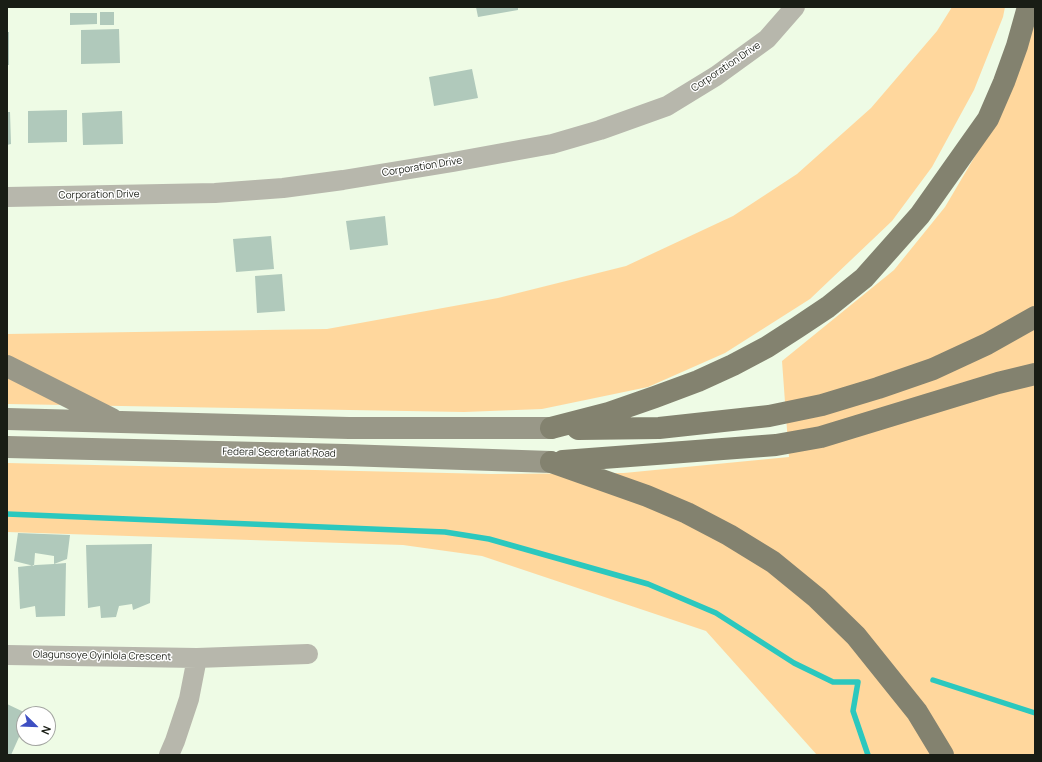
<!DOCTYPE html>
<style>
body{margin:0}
#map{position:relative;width:1042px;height:762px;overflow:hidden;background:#eefbe5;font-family:Manrope,sans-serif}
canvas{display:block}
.frame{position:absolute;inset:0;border:8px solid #191d15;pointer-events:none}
.north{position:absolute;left:16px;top:706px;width:40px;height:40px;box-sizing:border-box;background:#fff;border:1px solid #a3a5a1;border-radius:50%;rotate:113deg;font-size:11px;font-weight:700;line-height:16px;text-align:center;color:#191d15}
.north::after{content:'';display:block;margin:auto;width:14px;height:18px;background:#3e4fc2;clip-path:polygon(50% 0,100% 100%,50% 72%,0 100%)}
</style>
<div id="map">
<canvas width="1042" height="762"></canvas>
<div class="frame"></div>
<div class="north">N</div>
</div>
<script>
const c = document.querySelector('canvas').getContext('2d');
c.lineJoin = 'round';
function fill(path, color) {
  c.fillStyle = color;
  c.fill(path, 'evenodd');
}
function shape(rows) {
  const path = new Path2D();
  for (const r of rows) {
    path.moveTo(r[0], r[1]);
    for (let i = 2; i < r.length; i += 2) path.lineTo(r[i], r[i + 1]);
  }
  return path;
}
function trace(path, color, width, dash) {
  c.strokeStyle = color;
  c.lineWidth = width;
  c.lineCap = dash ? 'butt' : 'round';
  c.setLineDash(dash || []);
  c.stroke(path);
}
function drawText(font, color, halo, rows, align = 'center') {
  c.font = font + ' Manrope,sans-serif';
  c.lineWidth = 3;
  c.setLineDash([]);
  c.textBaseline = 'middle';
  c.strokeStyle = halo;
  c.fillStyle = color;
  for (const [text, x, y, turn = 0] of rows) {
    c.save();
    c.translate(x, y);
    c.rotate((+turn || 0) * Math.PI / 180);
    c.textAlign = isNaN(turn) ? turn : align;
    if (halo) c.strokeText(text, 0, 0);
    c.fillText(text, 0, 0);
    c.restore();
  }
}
fill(shape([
 [952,7,1005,7,1003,17,974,90,932,167,892,221,810,299,725,353,648,387,542,409,464,412,7,404,7,334,327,329,498,298,626,266,733,216,797,174,871,108,937,31],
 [1035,7,1035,755,817,755,706,631,482,556,403,545,7,532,7,463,491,474,624,473,789,457,782,361,894,270,945,207,994,124]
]), '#ffd79d');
trace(shape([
 [7,514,445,532,489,539,648,584,716,613,794,663,833,682,858,682,853,711,868,755],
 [933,680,1035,713]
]), '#2bc8be', 5.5);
fill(shape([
 [476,7,518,7,518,10,478,17],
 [100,12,114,12,114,25,100,25],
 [70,13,97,13,97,24,70,25],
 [119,29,120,63,81,64,81,30],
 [7,32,9,32,9,65,7,65],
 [472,69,478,98,434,106,429,77],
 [67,110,67,142,28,143,28,111],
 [122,111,123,144,83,145,82,113],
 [7,112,10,112,11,144,7,145],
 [385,216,388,245,350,250,346,221],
 [271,236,274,269,236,272,233,239],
 [282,274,285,311,257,313,255,276],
 [18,533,70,535,67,559,54,564,66,563,65,616,36,617,35,606,20,609,18,567,36,565,54,564,54,556,35,553,34,566,14,561],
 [152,544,150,603,133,610,132,604,119,606,116,617,101,618,100,606,88,608,86,545],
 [7,704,28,714,24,714,24,726,11,755,7,755]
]), '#b0c9bb');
trace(shape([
 [7,197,215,193,283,188,343,180,453,162,552,144,600,130,667,106,716,76,767,39,795,7],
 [7,655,197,658,308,654],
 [169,755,175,741,189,699,197,658]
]), '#b7b7ac', 20);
trace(shape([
 [7,366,112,419],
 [7,419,349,428,551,428],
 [7,447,345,455,551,462]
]), '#999888', 22);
trace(shape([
 [551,428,609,413,655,397,698,381,733,365,767,347,798,327,828,307,864,278,920,215,988,119,1004,82,1017,46,1028,7],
 [578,429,659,428,769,416,822,405,878,388,933,369,987,344,1035,317],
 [563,461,776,445,821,437,998,383,1035,374],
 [551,462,647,496,687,513,729,535,773,562,817,598,856,636,917,712,943,755]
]), '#83826f', 22);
drawText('10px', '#191d15', '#fff', [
 ["Corporation Drive",726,67,-34],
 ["Corporation Drive",422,167,-9],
 ["Corporation Drive",99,195,-1],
 ["Federal Secretariat Road",279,453,1],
 ["Olagunsoye Oyinlola Crescent",102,656,1]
]);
</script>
